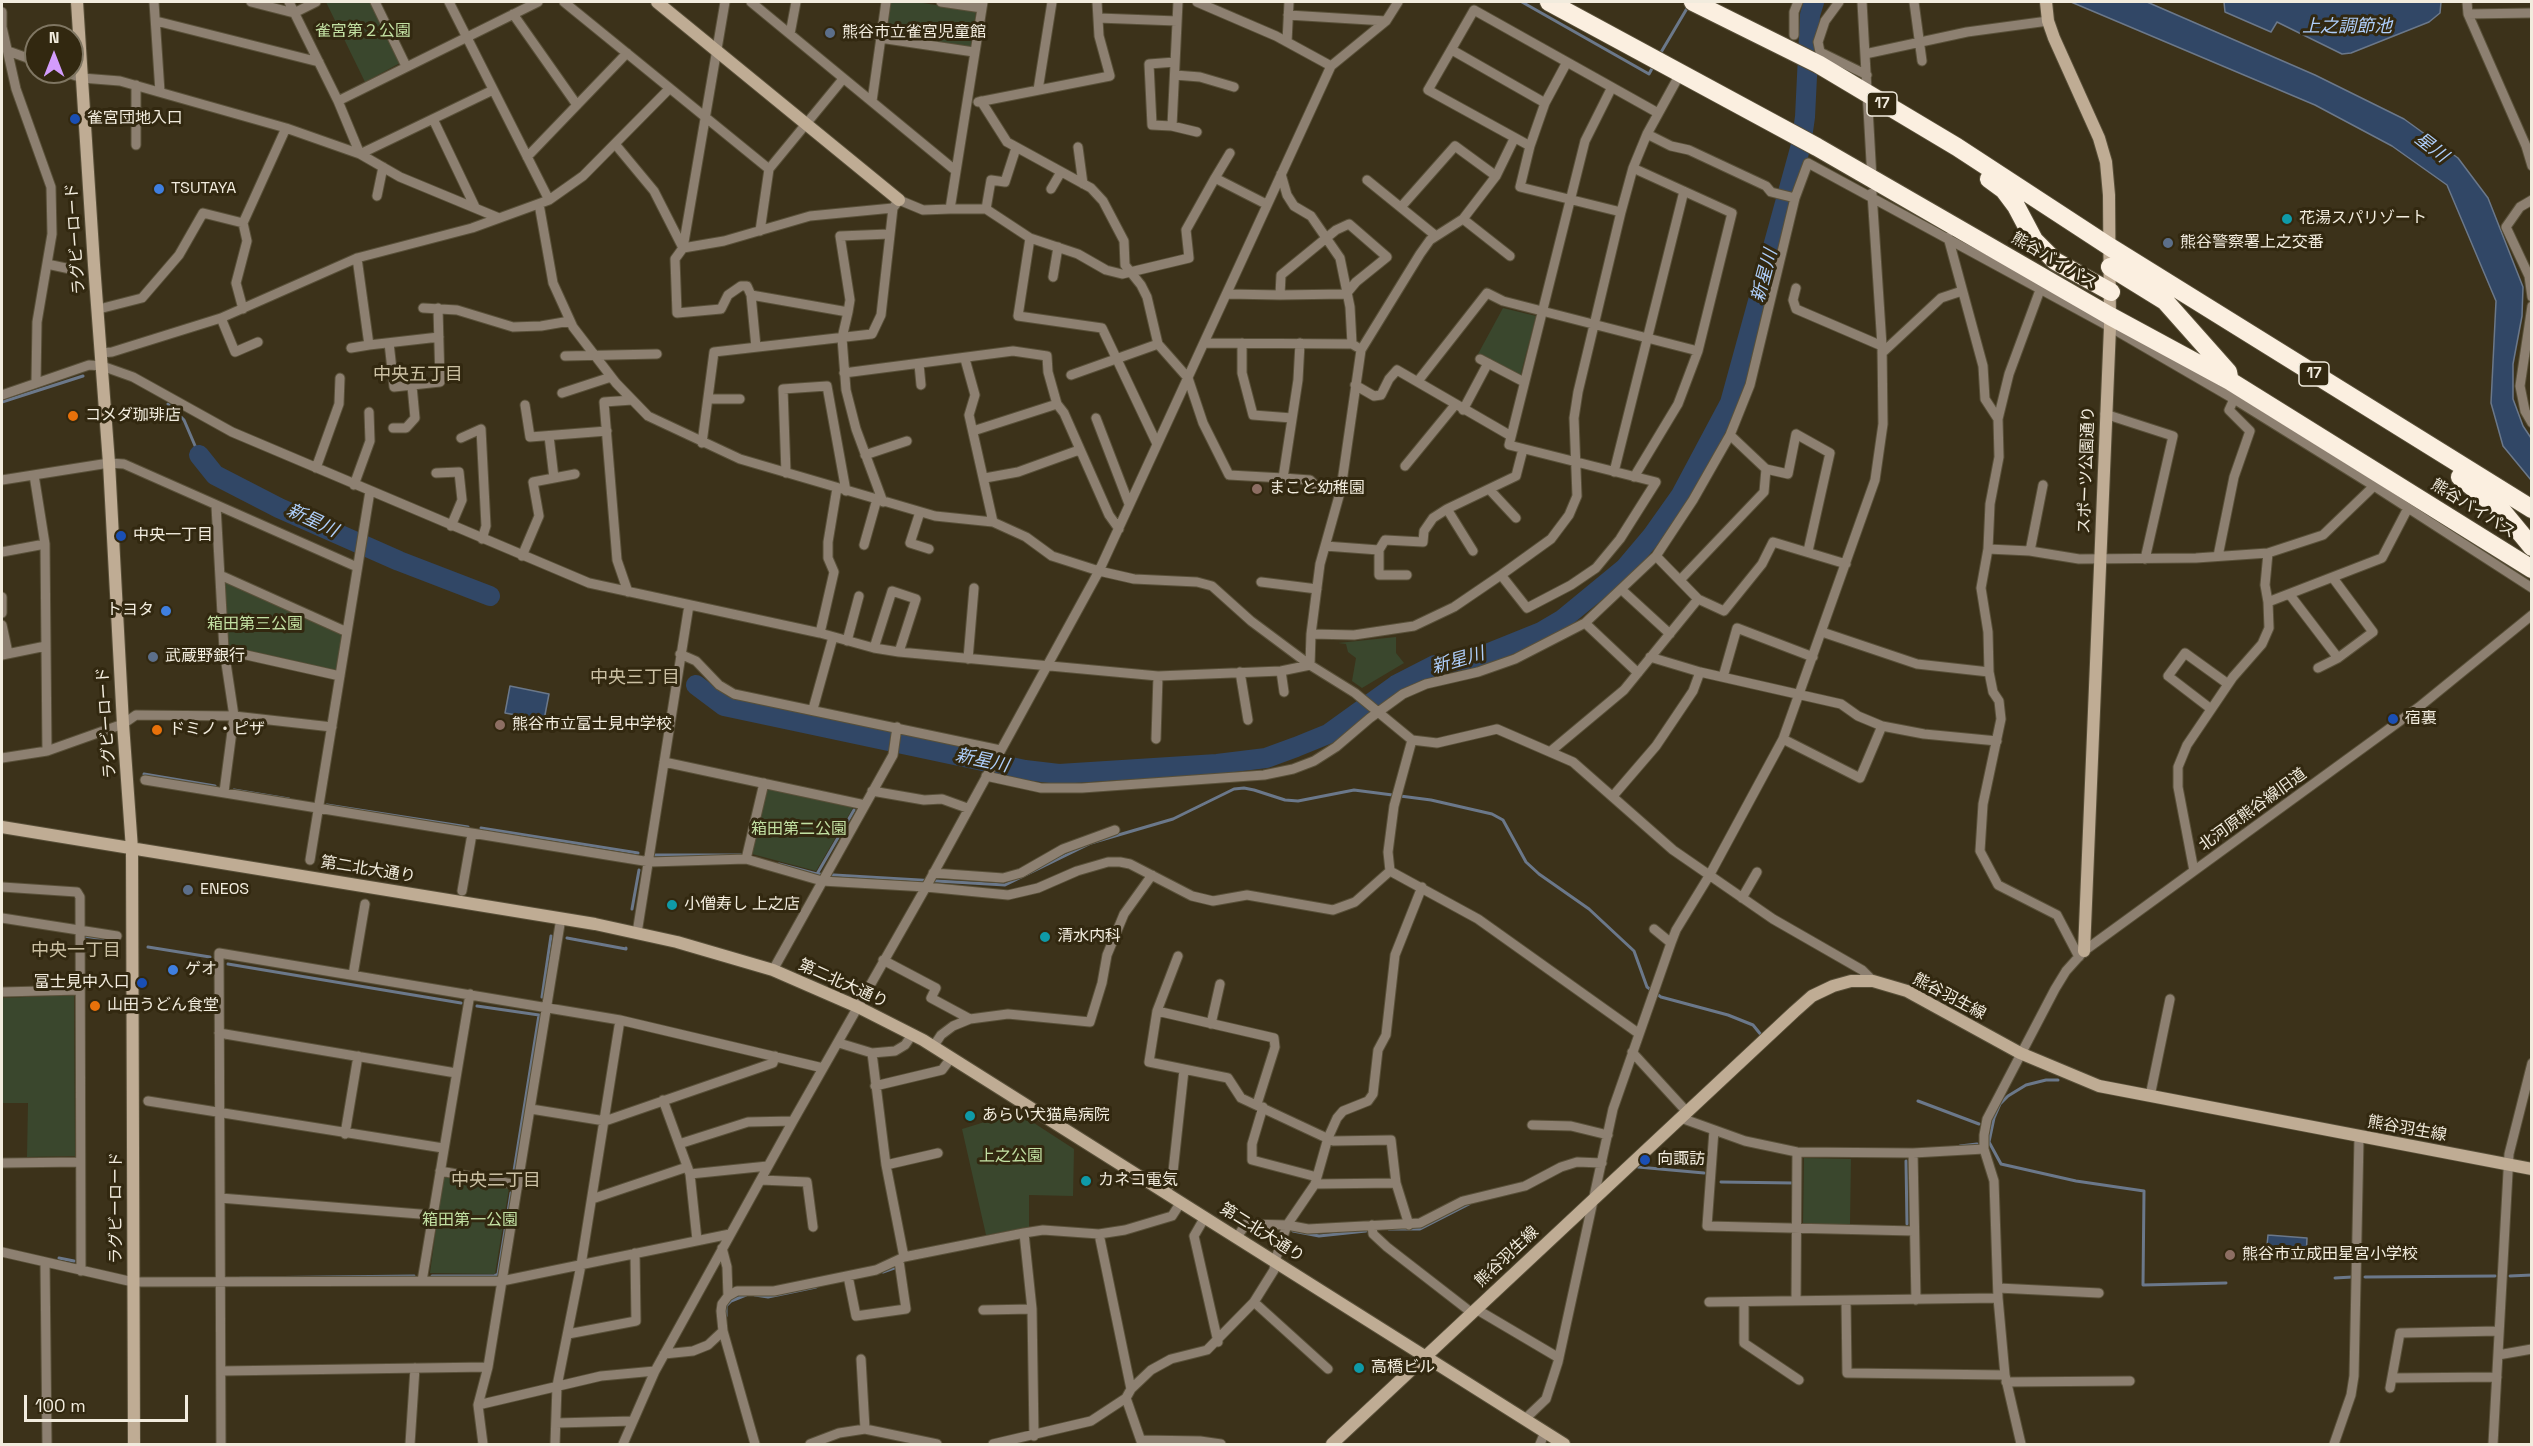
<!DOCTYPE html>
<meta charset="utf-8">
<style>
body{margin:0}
#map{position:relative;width:2533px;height:1446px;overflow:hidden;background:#3c321a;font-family:"Space Grotesk",sans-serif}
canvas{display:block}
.frame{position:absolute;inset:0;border:3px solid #f2ecde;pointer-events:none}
.north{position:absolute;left:24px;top:24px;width:60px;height:60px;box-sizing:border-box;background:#322810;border:2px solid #7f7662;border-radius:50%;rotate:0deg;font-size:16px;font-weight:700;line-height:24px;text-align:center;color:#f2ecde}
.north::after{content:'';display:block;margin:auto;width:21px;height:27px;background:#d39cfc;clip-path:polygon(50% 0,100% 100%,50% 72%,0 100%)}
.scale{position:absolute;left:24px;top:1395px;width:164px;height:27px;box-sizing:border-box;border:3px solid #f2ecde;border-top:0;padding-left:8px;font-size:18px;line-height:21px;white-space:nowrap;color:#f2ecde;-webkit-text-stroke:4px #322810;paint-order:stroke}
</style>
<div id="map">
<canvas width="2533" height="1446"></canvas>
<div class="frame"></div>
<div class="north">N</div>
<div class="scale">100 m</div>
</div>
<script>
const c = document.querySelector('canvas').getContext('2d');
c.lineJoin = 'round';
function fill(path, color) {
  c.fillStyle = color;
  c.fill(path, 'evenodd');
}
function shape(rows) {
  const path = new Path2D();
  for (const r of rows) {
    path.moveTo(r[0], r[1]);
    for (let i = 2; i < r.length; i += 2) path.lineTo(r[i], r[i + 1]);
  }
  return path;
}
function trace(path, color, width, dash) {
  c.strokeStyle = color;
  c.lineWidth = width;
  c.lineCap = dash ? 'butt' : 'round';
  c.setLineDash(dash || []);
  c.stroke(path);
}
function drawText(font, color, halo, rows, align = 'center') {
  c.font = font + ' "Space Grotesk","Noto Sans JP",sans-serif';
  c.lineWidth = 6;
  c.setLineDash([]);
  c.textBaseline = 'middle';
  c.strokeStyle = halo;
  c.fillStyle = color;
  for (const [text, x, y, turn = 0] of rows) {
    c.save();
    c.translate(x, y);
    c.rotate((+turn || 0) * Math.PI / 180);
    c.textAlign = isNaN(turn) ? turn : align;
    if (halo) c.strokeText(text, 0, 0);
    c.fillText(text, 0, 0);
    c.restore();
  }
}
fill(shape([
 [326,2,370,2,400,63,365,82],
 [891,2,916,2,976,11,970,51,885,36],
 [1503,308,1536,316,1520,377,1478,354],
 [224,581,343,633,338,671,227,648],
 [1396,637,1396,653,1404,663,1362,688,1352,681,1356,658,1348,652,1346,644,1338,643],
 [767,786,854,806,816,871,752,854],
 [74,995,75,1156,27,1157,28,1103,2,1103,2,998],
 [1017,1112,1074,1149,1073,1196,1029,1195,1029,1227,986,1235,962,1129],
 [1804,1158,1851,1159,1850,1224,1803,1225],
 [443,1177,509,1188,495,1274,430,1273]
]), '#3a472d');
const water = shape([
 [2071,2,2147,2,2315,75,2404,119,2458,158,2488,198,2523,287,2522,316,2513,364,2513,399,2523,426,2531,438,2531,480,2503,446,2491,403,2496,301,2447,185,2392,146,2315,105,2071,2],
 [2224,2,2441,2,2440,13,2429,22,2351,53,2342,54,2277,22,2271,32,2225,12,2224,2],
 [510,686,549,694,544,720,505,713,510,686],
 [2268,1235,2307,1238,2306,1259,2266,1256,2268,1235]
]);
fill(water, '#314766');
trace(water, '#6b788a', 1.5);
trace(shape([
 [1522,2,1649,74,1654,65],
 [1660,54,1689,5],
 [2,402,83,376],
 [168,404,184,420,199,455],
 [144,774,215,786],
 [234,790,289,799],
 [327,805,468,827],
 [481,828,638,853],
 [655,855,741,855],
 [779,864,817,874,1005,885,1091,843,1173,819,1234,789,1244,788,1254,790,1285,800,1298,801,1354,790,1431,800,1492,814,1503,820,1526,862,1539,874,1589,909,1634,951,1647,987,1661,997,1728,1015,1753,1025,1762,1036],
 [817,874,854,810],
 [632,909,639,870],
 [84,936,118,941],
 [567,938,626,949,626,948],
 [148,947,210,957],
 [228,964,461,1003],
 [542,997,551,936],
 [477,1006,539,1015,513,1177],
 [2058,1080,2046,1080,2026,1085,2008,1096,2000,1104,1994,1118,1989,1142,2001,1164,2076,1181,2144,1191,2143,1285,2226,1283],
 [1918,1101,1979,1124],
 [1960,1146,1977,1144],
 [1906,1161,1907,1224],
 [1638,1167,1704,1173],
 [1721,1182,1794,1183],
 [1389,1229,1420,1229,1469,1204],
 [1293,1231,1319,1236,1366,1231],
 [59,1258,74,1261],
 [883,1272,897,1267],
 [432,1276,494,1276,498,1274,511,1193],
 [2510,1276,2532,1275],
 [2365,1277,2495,1276],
 [240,1278,414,1276],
 [2335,1278,2352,1277],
 [755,1295,768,1297,816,1287],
 [726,1316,726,1306,731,1301,746,1295]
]), '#6b788a', 3);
trace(shape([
 [199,455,215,475,279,508,399,561,490,596],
 [696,685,724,706,1025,770,1059,774,1217,764,1266,758,1296,747,1328,734,1396,685,1435,665,1479,657,1541,632,1563,619,1625,568,1652,536,1681,495,1730,403,1801,145,1805,117,1810,15,1814,2]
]), '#314766', 20);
const street = shape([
 [154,2,160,92],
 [251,2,294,13,316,2],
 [289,2,338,101,360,154],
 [375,2,406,66],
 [449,2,549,200],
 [564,2,769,169,843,79],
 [725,2,683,248,675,259,677,313,721,309,728,295,741,286,747,286,751,295,848,312,842,338,846,390,856,429,883,502],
 [751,2,956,171],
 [941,2,982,8],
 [1197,2,1276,36,1331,66],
 [1839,2,1825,21,1818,42,1820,52,1867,75],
 [1862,2,1872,179],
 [1914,2,1922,61],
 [2467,2,2468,14,2526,146,2532,166],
 [2,12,2,27,16,89,51,187,52,234,37,322,36,382],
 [513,14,577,105],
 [2468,14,2532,13],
 [1288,15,1386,21],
 [1098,18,1177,21],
 [156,21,319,62],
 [790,34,796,2],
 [1794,35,1794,12,1798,2],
 [880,38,974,52],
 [1287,42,1289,2],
 [1452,50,1545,103],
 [8,51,36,61],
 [1865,54,1967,32,2048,21],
 [1175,62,1149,64,1152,125,1172,126,1197,132],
 [65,72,82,78,120,81,286,128,360,154,400,177,499,218],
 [1175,75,1200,77,1234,87],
 [136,85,136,145],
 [1038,90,1052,2],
 [338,101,538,2],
 [872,101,886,2],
 [981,101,1007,142,1091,188,1103,201,1124,241,1125,265,1141,285,1147,297,1158,344,1188,378,1203,423,1229,475,1283,478,1298,380,1300,343],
 [978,102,1110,76,1099,36,1097,2],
 [433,119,475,207],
 [1172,126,1178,2],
 [1647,134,1671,146,1689,150,1766,186,1771,192,1795,198],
 [615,144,654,191,683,248],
 [1530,146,1545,103,1567,62],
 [1078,147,1083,184],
 [360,154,493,90],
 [527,157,627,53],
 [1633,168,1732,213,1698,351,1678,404,1634,477],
 [1281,174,1287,195,1294,206,1311,216,1340,258,1350,307,1352,344],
 [1215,178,1230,153],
 [1367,180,1436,236],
 [1051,189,1061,172],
 [377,196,383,167],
 [2532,200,2520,207,2506,227,2529,276,2532,297],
 [539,204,553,283,573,327,616,383,648,416,740,459,935,516,993,522,1026,537,1052,556,1099,571,1134,579,1197,582,1212,586,1251,621,1310,665,1355,693,1412,740,1437,743,1497,729,1573,762,1673,850,1773,919,1862,970,1873,981],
 [1401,207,1455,146,1496,176],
 [950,209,986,209,1030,238,1078,254,1106,270,1122,274,1189,258,1186,230,1215,178,1266,204],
 [986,209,991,180,1005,182,1016,148],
 [1621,212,1520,187,1530,146,1428,90,1474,10,1658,113],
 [1463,219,1510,256],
 [243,223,286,128],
 [760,231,769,169],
 [1948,237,1983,366,1985,399,1998,419],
 [1030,238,1018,316,1102,328,1157,444],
 [683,248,724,241,810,216,893,208],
 [357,258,369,345,439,337],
 [47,264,75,270],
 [1053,277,1058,247],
 [1796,288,1793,300,1796,309,1882,346],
 [2040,290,2009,374,1998,419,1999,457,1990,504,1988,549,1981,588,1988,632,1989,672,1993,692,1999,701,2001,719,1983,804,1980,851,1998,885,2057,915,2079,957],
 [1227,294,1280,295,1346,294,1356,282,1387,257,1349,224,1336,230,1281,275,1280,295],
 [751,295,756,347],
 [2532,306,2520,386,2525,411,2532,423],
 [423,308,457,310,513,327,541,326,570,321],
 [99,309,142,298,179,255,203,213,243,223,247,241,236,283,243,309],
 [848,312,850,300,840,236,889,234],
 [221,318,235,352,258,342],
 [389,343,394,387,440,382,438,308],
 [1205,343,1352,344,1357,347],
 [1242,343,1242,373,1253,415,1292,418],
 [351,348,369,345],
 [101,353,112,352,221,318,357,258,472,228,549,200,583,176,669,89],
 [1882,353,1941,298,1962,291],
 [565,356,657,354],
 [965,359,975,395,969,415,993,522],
 [1480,359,1524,382],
 [919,364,921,385],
 [844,373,1013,351,1047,356,1048,372,1057,404,1064,413,1109,515,1119,529],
 [1071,375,1158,344],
 [1418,381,1487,293,1503,301,1698,351],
 [1355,385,1374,396,1381,395,1389,379,1397,370,1511,436],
 [562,393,611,377],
 [2,395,89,365,102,366,133,377,232,432,589,583,820,633,874,648,899,652,1158,676,1281,671,1310,665],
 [708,399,740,399],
 [525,405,530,437,607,431],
 [1463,410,1488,363],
 [2105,414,2173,436,2145,559],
 [1096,418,1129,504],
 [393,428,406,428,415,418,412,386],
 [973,431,1057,404],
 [1730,435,1766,469,1788,474,1796,434,1830,453,1808,551],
 [549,436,554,478],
 [461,438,481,429,486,526,482,539],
 [702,443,714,352,872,334,881,315,893,208,899,200,923,210,950,209,983,2],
 [865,455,907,441],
 [1405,466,1455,405],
 [316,468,339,404,340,378],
 [1614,472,1684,191],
 [436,473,459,472,462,500,451,526],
 [786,473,783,389,827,386,846,491],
 [34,475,45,544,47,751],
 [985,478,1018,472,1079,450],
 [1283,478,1310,480,1318,488,1341,489],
 [2,480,109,463,124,464,357,567],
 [354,485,370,441,369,412],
 [1489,489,1516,518],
 [216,506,224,650,234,716,224,792],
 [1447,509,1473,551],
 [920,512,910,543,929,549],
 [864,545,877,499],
 [1325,546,1379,550,1385,540,1423,542,1424,531,1433,518,1447,509,1516,476,1523,449],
 [1988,549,2030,551,2079,559,2196,558,2268,553,2323,535,2374,486],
 [1379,550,1379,575,1407,575],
 [2030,551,2043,485],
 [2,552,45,544],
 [2268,553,2265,585,2268,602],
 [522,556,539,516,533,482,575,474],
 [2218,556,2234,477,2250,431,2229,410,2234,399],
 [220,575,347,632],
 [1501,575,1527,608,1571,585,1596,568,1620,539,1656,482,1509,445,1585,141,1611,89],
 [1681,579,1764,492,1766,469],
 [1261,582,1317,589],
 [1622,590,1670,634],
 [628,592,617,560,604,402,632,400],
 [2290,595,2338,658],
 [2,597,2,613],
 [1698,599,1724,611,1762,564,1773,542,1846,564],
 [1585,623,1638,673],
 [2,625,8,653],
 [1822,632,1917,664,1989,672],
 [820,633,834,572,828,558,828,542,837,488],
 [1311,634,1354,635,1414,626,1454,607,1501,575,1551,539,1569,515,1577,496,1574,418,1578,392,1621,212,1633,168,1647,134,1680,74],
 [847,641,859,596],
 [874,648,892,591,916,599,899,652],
 [224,650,340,676],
 [680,654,696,661,719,685,734,694,1000,750],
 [2,655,46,646],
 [1650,657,1700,672,1841,704,1858,716,1882,726,1924,734,1997,741],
 [968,659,974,588],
 [1310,665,1311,634,1320,564,1341,489,1361,350,1420,254,1430,240,1463,219,1496,176,1514,139],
 [2318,668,2338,658,2373,632,2333,578],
 [1281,671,1284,692],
 [1240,672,1248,720],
 [1723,677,1737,628,1813,657],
 [813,709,833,637],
 [2211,709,2168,676,2185,653,2228,684],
 [1156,739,1158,676],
 [1783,739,1860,778,1882,726],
 [1412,740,1394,806,1388,852,1390,871,1478,919,1638,1033],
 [1551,751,1624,690,1698,599,1656,556],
 [2,758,47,751,123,724,136,715,234,716,332,727],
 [664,762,865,805],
 [986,776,1041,788,1082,788,1264,775,1293,769,1314,761,1336,747,1370,718,1403,694,1426,684,1478,672,1515,659,1585,623,1656,556,1693,500,1730,435,1750,385,1795,198,1808,163,2110,327,2234,399,2374,486,2532,588],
 [145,780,650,862,746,859,822,881,926,887,1008,895,1038,888,1077,871,1108,862,1120,862,1130,864,1192,896,1213,901,1247,895,1333,910,1355,902,1390,871],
 [872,791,924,800,942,799,967,808],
 [1613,796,1656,746,1693,691,1700,672],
 [746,859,764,783],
 [310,860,370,491],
 [2194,871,2178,787,2178,767,2187,745,2233,677,2262,644,2269,628,2268,602,2382,558,2408,508],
 [933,873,1003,878,1021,873,1063,849,1115,830],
 [2,887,77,892,80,897,81,1271],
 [462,891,472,834],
 [1742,898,1757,872],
 [2,918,117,936],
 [1654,929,1671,943],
 [637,933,689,605],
 [883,960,936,988,931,998,970,1019],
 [773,970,893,755,897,727],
 [353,975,365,904],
 [2,992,80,990],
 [1157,1011,1178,956],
 [1211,1024,1220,984],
 [219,1033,456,1073],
 [839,1043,872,1053,895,1051,905,1045,912,1035],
 [933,1047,941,1035,953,1026,970,1019,1008,1014,1090,1022,1102,983,1107,955,1124,914,1152,875],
 [1632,1052,1687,1112],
 [872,1053,886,1165,904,1257],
 [875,1086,942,1070,951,1058],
 [2150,1096,2170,999],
 [663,1100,690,1174,697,1240],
 [148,1101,443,1148],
 [1257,1104,1275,1047,1274,1038,1157,1011,1149,1062,1228,1078,1241,1098,1333,1141,1391,1140,1396,1183,1409,1225],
 [1263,1107,1252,1144,1252,1160,1317,1177],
 [531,1109,605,1121,773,1063,775,1056],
 [1681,1118,1745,1141,1797,1152,1913,1153,1984,1149],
 [1532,1125,1571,1126,1608,1135],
 [1714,1130,1707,1226,1914,1231],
 [345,1134,358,1056],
 [679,1144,748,1122,793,1121],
 [1913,1153,1916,1300],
 [2,1163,80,1162],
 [886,1165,938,1153],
 [440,1171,518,1185],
 [690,1174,768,1166],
 [761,1180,807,1182,813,1227],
 [1315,1184,1396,1183],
 [1165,1192,1172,1181,1184,1070],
 [220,1198,432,1215],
 [592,1199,687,1167],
 [1205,1217,1194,1236,1218,1342],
 [1372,1225,1373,1234,1387,1247,1472,1313],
 [1024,1233,1032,1309,1034,1436],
 [1099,1234,1131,1389],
 [1237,1237,1246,1224,1287,1225,1308,1229,1420,1223,1463,1201,1525,1186,1561,1167,1577,1162,1602,1163],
 [722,1248,727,1267,728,1296,722,1304,721,1311,723,1331,755,1444],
 [2,1252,133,1282,502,1281,730,1234],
 [45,1263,47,1444],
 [848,1276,856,1316,906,1309,899,1261],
 [422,1281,470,994],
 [1998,1288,2099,1293],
 [728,1296,737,1291,774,1291,876,1270,904,1257,1024,1233,1043,1230,1099,1234,1125,1230,1172,1216,1181,1202],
 [1796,1301,1797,1152],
 [1846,1301,1847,1373,2005,1375],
 [1254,1302,1328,1369],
 [1709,1302,1998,1298],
 [1744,1302,1744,1343,1799,1380],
 [1476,1309,1559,1358],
 [983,1310,1032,1309],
 [568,1334,636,1321,635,1253],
 [664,1354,693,1351,708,1345,723,1331],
 [2498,1355,2532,1349],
 [861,1359,865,1429],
 [221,1371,488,1367],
 [2393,1378,2497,1377],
 [2006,1382,2130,1381],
 [2390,1388,2400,1333,2499,1331],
 [1126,1398,1142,1444],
 [478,1405,601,1376,655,1371],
 [1525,1419,1546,1399,1558,1362,1613,1109,1671,943,1676,930,1709,876,1783,739,1875,480,1883,424,1882,346,1872,193],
 [556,1423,633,1421],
 [1141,1440,1200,1441,1221,1444],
 [221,1444,219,953,620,1020,823,1068],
 [410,1444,415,1368],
 [483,1444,478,1405,488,1367,561,918],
 [555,1444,557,1386,581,1265,620,1020],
 [623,1444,655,1371,793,1121,926,887,1099,571,1331,66,1386,21,1398,2],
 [810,1444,839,1433,865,1429,937,1444],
 [993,1444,1091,1421,1126,1398,1131,1389,1151,1370,1171,1359,1207,1350,1254,1302,1274,1270,1275,1261,1287,1225,1315,1184,1328,1138,1337,1118,1343,1111,1368,1101,1373,1094,1378,1050,1386,1035,1395,955,1422,887],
 [1540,1444,1545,1432],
 [2021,1444,2005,1375,1998,1298,1994,1181,1984,1149,1984,1135,1987,1119,2055,989,2066,971,2084,951,2419,707,2532,615],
 [2334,1444,2351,1395,2354,1376,2359,1138],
 [2493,1444,2509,1154,2532,1063]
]);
const secondary = shape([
 [77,2,94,265,109,463,123,724,132,849,134,1444],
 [657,2,899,200],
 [2046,2,2048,21,2054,38,2099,138,2106,162,2109,195,2110,327,2084,951],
 [2,827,595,924,677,942,773,970,858,1007,923,1040,1564,1444],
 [1332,1444,1794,1012,1812,996,1833,986,1851,981,1873,981,1907,991,2020,1053,2099,1086,2532,1169]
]);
const highway = shape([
 [1549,2,1817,147,2110,316,2230,381,2532,569],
 [1693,2,1818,64,1957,147,2110,247,2532,509],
 [1989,179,2004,190,2016,206,2034,240,2055,261,2111,292],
 [2110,267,2165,301,2228,372,2229,377],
 [2460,477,2504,513,2532,547]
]);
trace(street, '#595039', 11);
trace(secondary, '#595039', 14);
trace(highway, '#595039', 20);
trace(street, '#8d8071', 9);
trace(secondary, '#bfac94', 12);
trace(highway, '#fbefe0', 18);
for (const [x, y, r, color] of [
 [830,33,6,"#5c6f8a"],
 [75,119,6,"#1a4fb4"],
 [159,189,6,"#3f7fe0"],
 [2287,219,6,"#0f9aa8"],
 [2168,243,6,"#5c6f8a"],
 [73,416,6,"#e8710a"],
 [1257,489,6,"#8d6e63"],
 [121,536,6,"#1a4fb4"],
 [166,611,6,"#3f7fe0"],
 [153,657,6,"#5c6f8a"],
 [2393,719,6,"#1a4fb4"],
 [500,725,6,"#8d6e63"],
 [157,730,6,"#e8710a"],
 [188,890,6,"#5c6f8a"],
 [672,905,6,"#0f9aa8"],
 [1045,937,6,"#0f9aa8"],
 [173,970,6,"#3f7fe0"],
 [142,983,6,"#1a4fb4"],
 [95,1006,6,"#e8710a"],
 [970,1116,6,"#0f9aa8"],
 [1645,1160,6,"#1a4fb4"],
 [1086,1181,6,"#0f9aa8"],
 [2230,1255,6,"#8d6e63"],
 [1359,1368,6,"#0f9aa8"]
]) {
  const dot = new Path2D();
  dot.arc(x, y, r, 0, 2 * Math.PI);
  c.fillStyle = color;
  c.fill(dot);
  trace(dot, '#322810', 2);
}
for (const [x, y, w] of [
 [1882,104,30],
 [2314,374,30]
]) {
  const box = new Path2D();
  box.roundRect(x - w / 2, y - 12, w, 24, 4.5);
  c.fillStyle = '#322810';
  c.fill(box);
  trace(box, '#f2ecde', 1.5);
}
drawText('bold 15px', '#f2ecde', null, [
 ["17",1882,104],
 ["17",2314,374]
]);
drawText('16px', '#c2e0a2', '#322810', [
 ["雀宮第２公園",363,32],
 ["箱田第三公園",255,625],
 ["箱田第二公園",799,830],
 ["上之公園",1011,1157],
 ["箱田第一公園",470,1221]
]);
drawText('16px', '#f2ecde', '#322810', [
 ["熊谷市立雀宮児童館",842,33],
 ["雀宮団地入口",87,119],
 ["TSUTAYA",171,189],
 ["花湯スパリゾート",2299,219],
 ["熊谷警察署上之交番",2180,243],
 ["コメダ珈琲店",85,416],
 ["まこと幼稚園",1269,489],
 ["中央一丁目",133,536],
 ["トヨタ",154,611,"right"],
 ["武蔵野銀行",165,657],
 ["宿裏",2405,719],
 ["熊谷市立富士見中学校",512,725],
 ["ドミノ・ピザ",169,730],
 ["ENEOS",200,890],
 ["小僧寿し 上之店",684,905],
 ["清水内科",1057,937],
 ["ゲオ",185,970],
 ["富士見中入口",130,983,"right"],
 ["山田うどん食堂",107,1006],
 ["あらい犬猫鳥病院",982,1116],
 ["向諏訪",1657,1160],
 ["カネコ電気",1098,1181],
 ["熊谷市立成田星宮小学校",2242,1255],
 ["高橋ビル",1371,1368]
], 'left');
drawText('16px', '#f2ecde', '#322810', [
 ["ラグビーロード",76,239,-94],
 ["熊谷バイパス",2054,261,30],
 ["スポーツ公園通り",2087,470,-88],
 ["熊谷バイパス",2473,509,32],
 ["ラグビーロード",107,723,-94],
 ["北河原熊谷線旧道",2253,810,-36],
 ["第二北大通り",368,870,9],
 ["第二北大通り",843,984,24],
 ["熊谷羽生線",1949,997,28],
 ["熊谷羽生線",2407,1129,10],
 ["ラグビーロード",117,1208,-90],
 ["第二北大通り",1262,1233,32],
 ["熊谷羽生線",1507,1257,-43]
]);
drawText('italic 18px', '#aecefa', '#322810', [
 ["上之調節池",2347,27],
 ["星川",2431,148,38],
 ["新星川",1765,276,-75],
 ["新星川",312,521,25],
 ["新星川",1458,661,-16],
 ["新星川",982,761,12]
]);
drawText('18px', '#cbc0a3', '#322810', [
 ["中央五丁目",418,375],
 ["中央三丁目",635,678],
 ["中央一丁目",76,951],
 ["中央二丁目",496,1181]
]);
</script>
